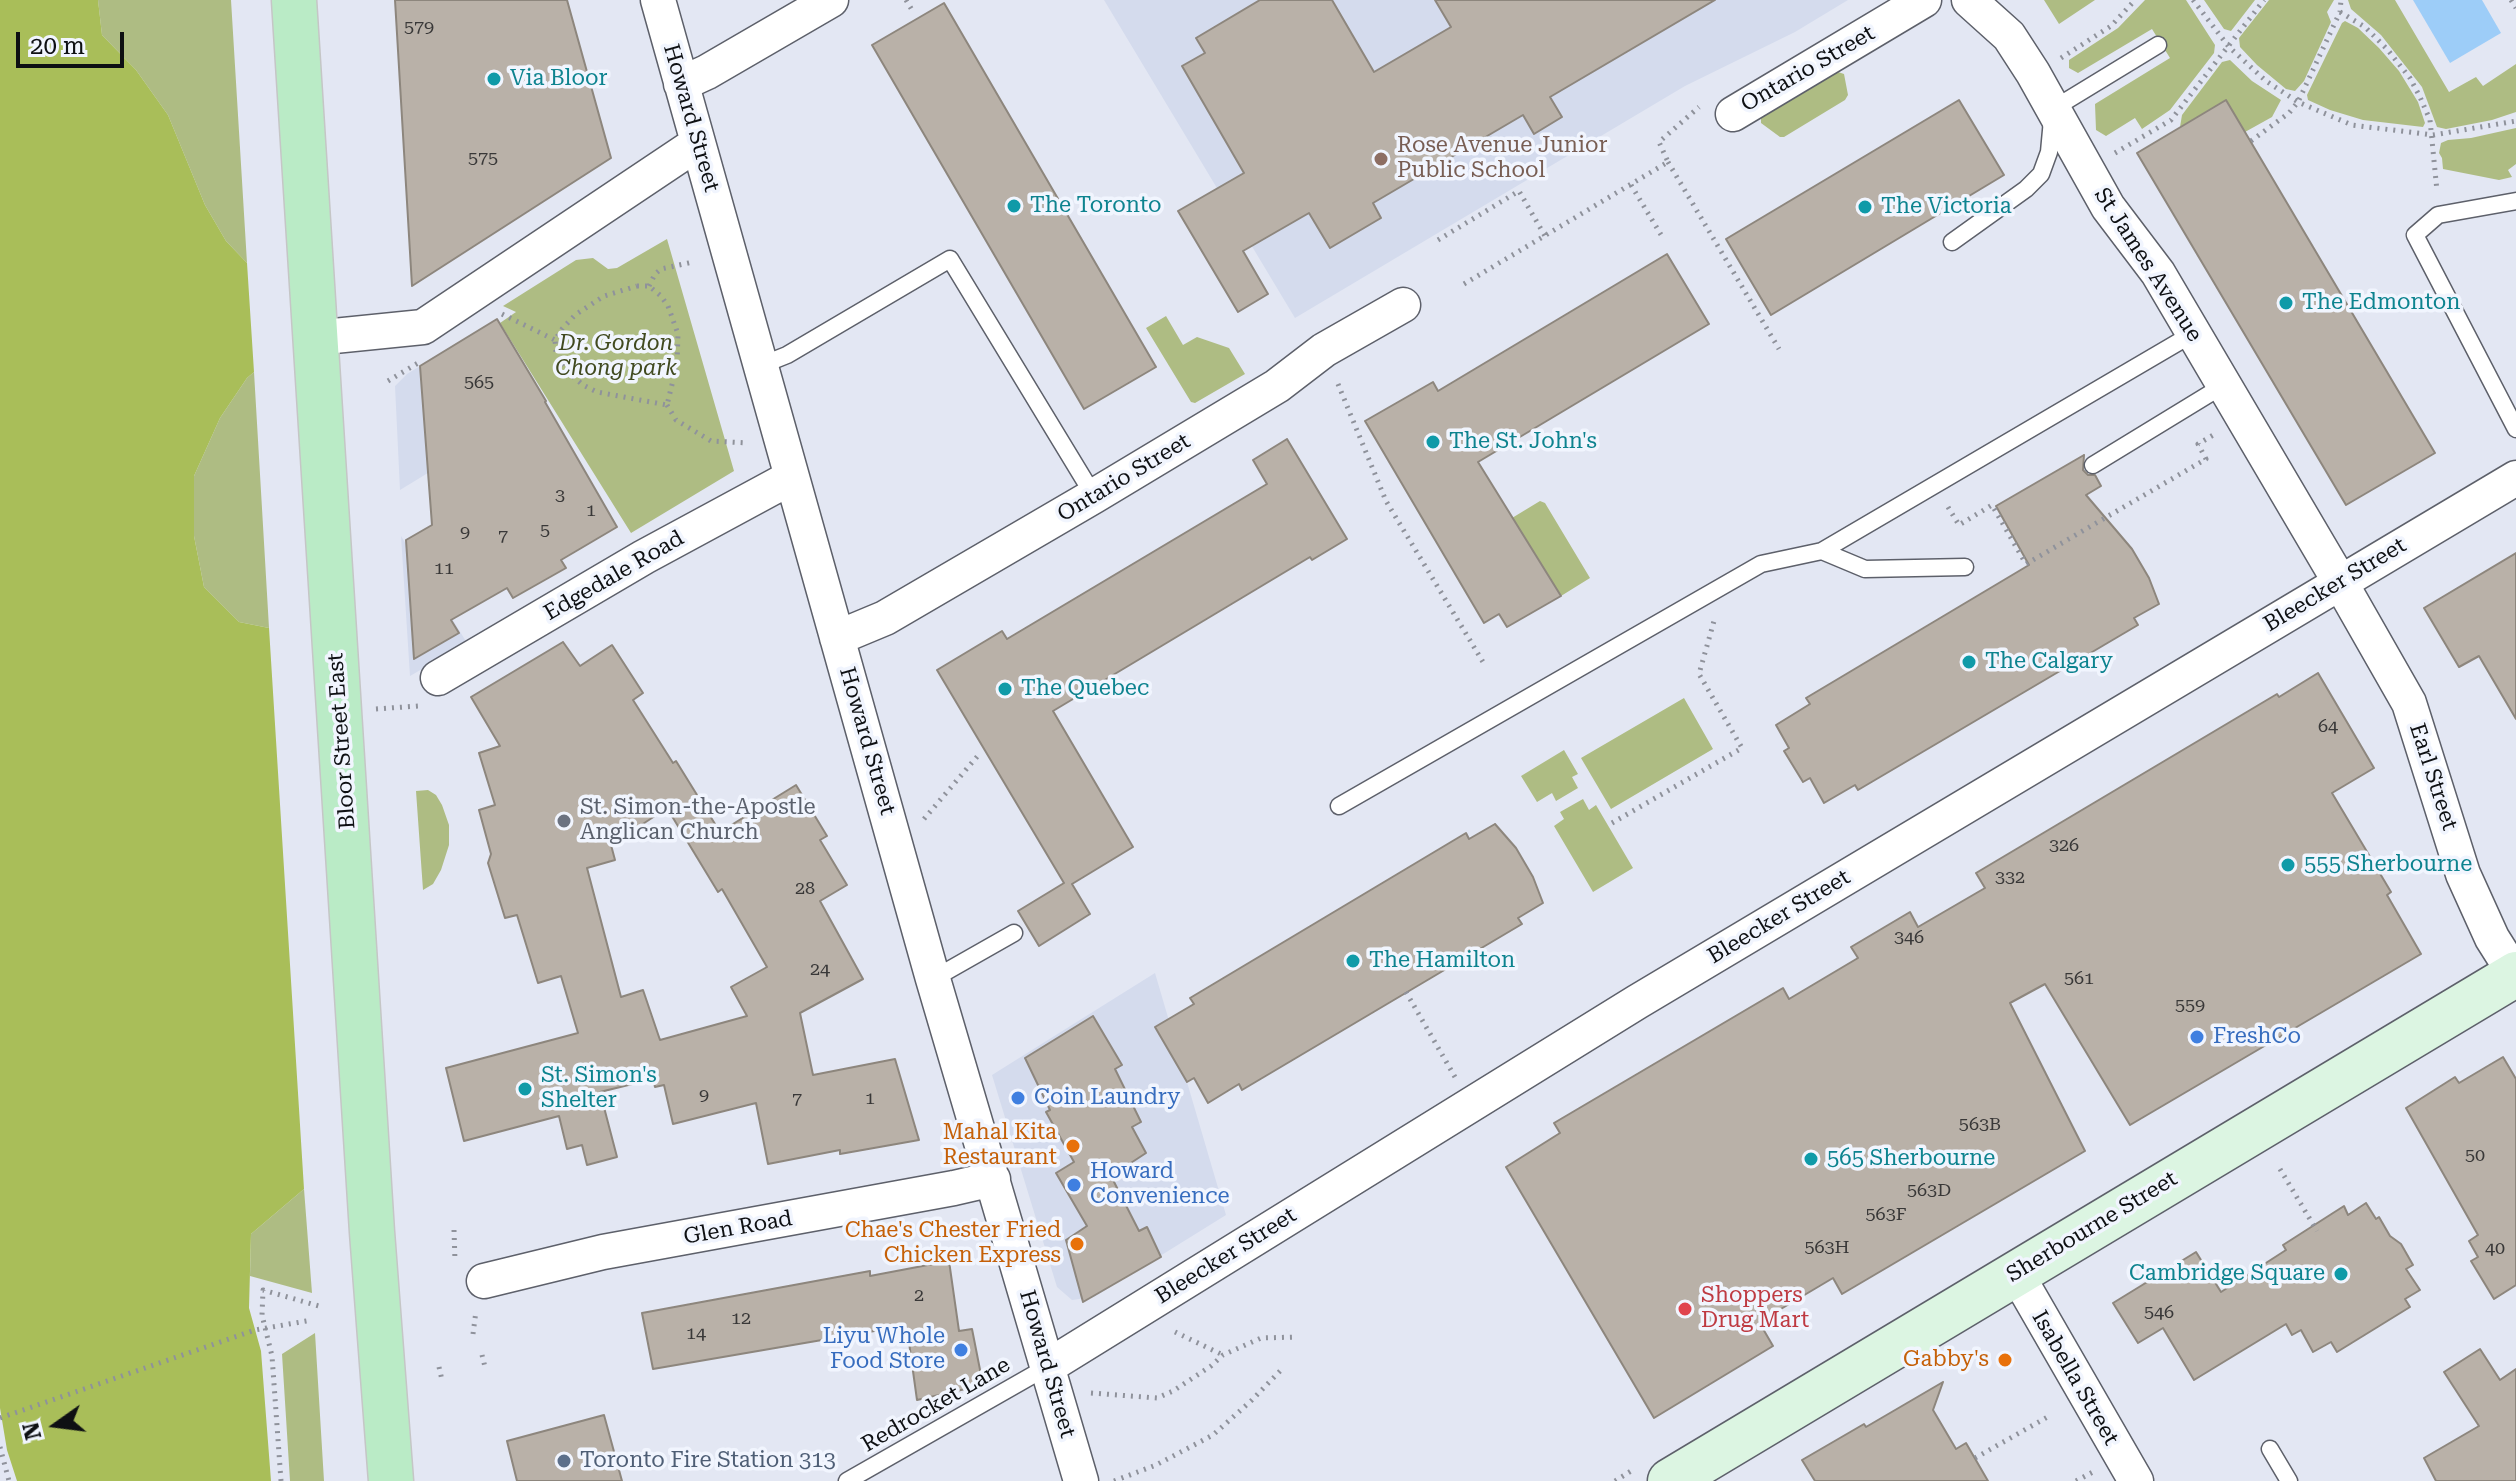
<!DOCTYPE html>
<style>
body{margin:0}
#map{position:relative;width:2516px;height:1481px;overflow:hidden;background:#e3e7f3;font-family:"Roboto Serif",serif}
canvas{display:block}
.north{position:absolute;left:16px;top:1385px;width:80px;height:80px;-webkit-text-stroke:6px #f1f5fe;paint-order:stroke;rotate:256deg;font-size:22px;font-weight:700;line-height:32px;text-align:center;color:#0e1013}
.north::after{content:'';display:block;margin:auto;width:28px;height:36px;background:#0e1013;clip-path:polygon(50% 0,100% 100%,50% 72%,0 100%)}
.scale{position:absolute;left:16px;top:32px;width:108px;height:36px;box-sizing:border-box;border:4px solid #0e1013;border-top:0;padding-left:10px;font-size:24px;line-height:28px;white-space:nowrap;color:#0e1013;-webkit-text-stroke:6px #f1f5fe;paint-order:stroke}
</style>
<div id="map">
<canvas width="2516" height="1481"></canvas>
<div class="north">N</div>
<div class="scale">20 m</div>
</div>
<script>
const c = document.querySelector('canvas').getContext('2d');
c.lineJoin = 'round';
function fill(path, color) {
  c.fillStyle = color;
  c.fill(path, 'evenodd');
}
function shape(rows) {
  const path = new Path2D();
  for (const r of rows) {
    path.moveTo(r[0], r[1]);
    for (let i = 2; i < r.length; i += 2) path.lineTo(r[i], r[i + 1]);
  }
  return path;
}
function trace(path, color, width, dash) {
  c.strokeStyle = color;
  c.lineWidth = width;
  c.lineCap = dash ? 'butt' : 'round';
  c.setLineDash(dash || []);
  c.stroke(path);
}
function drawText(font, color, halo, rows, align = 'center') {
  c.font = font + ' "Roboto Serif",serif';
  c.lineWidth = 7;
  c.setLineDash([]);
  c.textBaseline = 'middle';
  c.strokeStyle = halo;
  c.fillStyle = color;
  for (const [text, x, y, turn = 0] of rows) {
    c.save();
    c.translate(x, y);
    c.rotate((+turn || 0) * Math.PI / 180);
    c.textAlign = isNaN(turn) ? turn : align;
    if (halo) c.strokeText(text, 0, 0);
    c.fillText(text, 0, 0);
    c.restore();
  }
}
fill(shape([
 [1104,0,1848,0,1795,32,1685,86,1295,318],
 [497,319,546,401,400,490,395,386,407,374],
 [401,536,467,643,410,676],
 [1155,973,1226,1215,1094,1297,1072,1300,1057,1287,992,1075]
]), '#d4dbed');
fill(shape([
 [98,0,231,0,247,263,226,241,205,205,168,115,136,70,102,35],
 [2044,0,2095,0,2059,24],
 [2145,0,2186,0,2215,45,2214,53,2170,110,2142,129,2135,118,2106,136,2096,130,2095,104,2170,58,2152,29,2078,73,2069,68,2069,60,2118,28],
 [2204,0,2255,0,2231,31,2224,29],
 [2269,0,2334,0,2327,12,2331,22,2304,81,2295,91,2286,89,2257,65,2240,47,2239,38],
 [2348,0,2395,0,2449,92,2476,77,2483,86,2516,64,2516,112,2492,120,2446,129,2437,127,2422,87,2381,35,2351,9],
 [2345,21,2358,28,2379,48,2399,71,2418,102,2425,123,2423,127,2363,120,2330,110,2308,100,2307,95,2342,23],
 [2230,60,2252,81,2281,100,2272,117,2245,132,2226,100,2180,127,2182,115,2222,62],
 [1835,71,1844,74,1848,95,1845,100,1784,137,1780,137,1761,123,1761,117],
 [2516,128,2516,164,2508,170,2512,177,2499,180,2443,169,2442,158,2439,153,2441,143,2448,140,2471,138],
 [667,239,734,471,631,533,500,323,516,312,503,306,576,260,593,258,608,269,617,268],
 [1166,316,1183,345,1197,337,1229,348,1245,374,1195,403,1191,402,1146,328],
 [254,372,269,628,239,622,204,587,194,536,194,476,220,418,247,378],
 [1540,501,1545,503,1590,578,1561,596,1512,518],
 [1684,698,1713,749,1611,809,1581,758],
 [1564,750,1578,774,1572,777,1578,788,1556,801,1552,793,1537,802,1521,776],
 [428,790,436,795,442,805,449,825,449,845,441,870,433,884,423,890,416,791],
 [1583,799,1589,810,1596,805,1633,868,1593,892,1554,826,1564,819,1560,812],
 [304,1189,312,1293,250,1276,251,1234],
 [315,1333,324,1481,290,1481,282,1354]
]), '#aebc83');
fill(shape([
 [0,0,98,0,102,35,136,70,168,115,205,205,226,241,247,263,254,372,247,378,220,418,194,476,194,536,204,587,239,622,269,628,304,1189,251,1234,249,1308,261,1351,271,1481,17,1481,7,1450,0,1408]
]), '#a9be59');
fill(shape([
 [2413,0,2482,0,2501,33,2450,63]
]), '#9dcdf8');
const building = shape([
 [395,0,567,0,611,158,412,286,395,0],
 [1260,0,1332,0,1374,72,1451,27,1435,0,1715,0,1550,97,1562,117,1534,134,1523,115,1373,203,1381,218,1330,248,1309,213,1243,251,1268,294,1238,312,1178,211,1244,173,1182,66,1205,53,1196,38,1260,0],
 [944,3,1156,367,1084,409,872,45,944,3],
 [1959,100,2004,175,1771,315,1726,239,1959,100],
 [2226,100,2435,453,2346,505,2137,153,2226,100],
 [1667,254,1709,324,1478,462,1561,596,1507,627,1499,614,1484,623,1365,421,1433,382,1438,391,1667,254],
 [497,319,546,401,545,402,617,527,561,560,566,568,513,598,507,588,451,620,459,633,414,659,406,540,432,525,420,366,497,319],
 [1287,439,1347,539,1312,560,1310,557,1053,711,1133,847,1072,884,1090,914,1039,946,1018,911,1064,883,937,670,1002,631,1007,639,1267,484,1253,460,1287,439],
 [2084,455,2083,470,2088,475,2095,475,2101,486,2086,495,2132,549,2149,578,2159,604,2134,618,2138,625,1858,790,1855,785,1824,803,1810,778,1803,782,1784,751,1789,748,1776,725,1810,704,1806,698,2029,565,1996,506,2084,455],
 [2516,553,2516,719,2479,656,2459,667,2424,608,2516,553],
 [563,642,580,666,612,645,643,693,633,700,673,763,676,761,720,832,796,785,827,836,820,840,847,885,820,901,863,979,800,1013,813,1075,895,1059,919,1140,840,1154,840,1150,768,1164,756,1103,673,1124,664,1085,655,1087,653,1079,600,1092,617,1157,587,1165,582,1145,567,1149,559,1116,464,1141,446,1068,578,1033,561,976,538,983,517,915,505,918,488,863,491,854,479,810,495,805,479,753,500,746,471,697,563,642],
 [667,808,718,892,722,889,767,967,731,987,747,1016,660,1040,643,990,621,997,587,868,615,860,611,845,667,808],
 [2318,673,2374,768,2332,793,2391,892,2387,895,2421,954,2130,1125,2045,984,2010,1003,2085,1151,1842,1294,1833,1278,1759,1322,1773,1346,1654,1418,1506,1167,1560,1133,1554,1123,1783,988,1789,999,1858,958,1851,947,1910,912,1918,927,1985,888,1976,873,2277,694,2279,697,2318,673],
 [1495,824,1516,848,1533,877,1543,903,1518,918,1522,924,1242,1090,1239,1084,1208,1103,1194,1078,1187,1082,1155,1027,1194,1004,1190,998,1466,833,1469,839,1495,824],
 [1093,1016,1122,1065,1115,1069,1141,1122,1132,1127,1146,1153,1111,1176,1139,1231,1147,1227,1161,1257,1083,1302,1066,1240,1087,1226,1056,1173,1074,1162,1046,1112,1050,1110,1025,1058,1093,1016],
 [2503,1057,2516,1079,2516,1285,2494,1299,2471,1261,2478,1257,2469,1241,2478,1235,2406,1108,2455,1077,2459,1083,2503,1057],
 [2366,1203,2376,1219,2379,1217,2390,1236,2401,1244,2413,1265,2406,1269,2420,1290,2405,1299,2410,1307,2337,1352,2331,1342,2313,1352,2301,1330,2292,1335,2286,1324,2194,1380,2163,1328,2138,1343,2113,1303,2196,1252,2221,1292,2286,1250,2283,1245,2344,1206,2348,1215,2366,1203],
 [949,1261,959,1331,972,1329,983,1385,917,1400,907,1328,892,1331,892,1328,653,1369,642,1313,870,1271,870,1276,949,1261],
 [2480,1349,2500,1380,2516,1369,2516,1481,2436,1481,2424,1458,2479,1426,2444,1372,2480,1349],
 [1943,1382,1933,1410,1956,1449,1966,1443,1988,1481,1815,1481,1802,1460,1864,1424,1866,1427,1943,1382],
 [604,1415,622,1481,517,1481,507,1441,604,1415]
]);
fill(building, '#b9b1a8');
trace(building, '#8d867d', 2);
const lane = shape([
 [2516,201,2438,215,2415,235,2516,429],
 [1952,242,2026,189,2041,174,2049,152,2053,109,2158,45],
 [762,365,787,355,950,259,1094,496],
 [2093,465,2224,385],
 [1822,551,1865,569,1965,567],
 [1339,806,1761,564,1822,551,2194,333],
 [933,979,1014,933],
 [2270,1449,2289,1481],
 [847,1481,1047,1367]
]);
const street = shape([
 [658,0,933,979,1081,1481],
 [1969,0,2009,36,2033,73,2108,207,2158,273,2340,582,2409,703,2463,874,2492,938,2516,976],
 [681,84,707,72,831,0],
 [1733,114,1924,0],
 [314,338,423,327,698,143],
 [837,638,885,618,1094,496,1277,386,1324,350,1403,305],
 [438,678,644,557,792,477],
 [2016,1273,2136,1481],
 [484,1281,603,1252,954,1188,993,1179],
 [1047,1367,1637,1002,2516,478]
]);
const secondary = shape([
 [1670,1481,2516,974]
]);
const primary = shape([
 [294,0,372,1232,391,1481]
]);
trace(lane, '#5d606a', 19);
trace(street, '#5d606a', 37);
trace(secondary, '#5d606a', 47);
trace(primary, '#c5c6c6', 47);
trace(shape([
 [906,0,912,10],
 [2193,0,2229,47,2266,81,2298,102,2352,125,2433,135,2516,121],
 [2511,0,2516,8],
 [2340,12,2365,27,2387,49,2410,78,2420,97,2430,120,2437,191],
 [2061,58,2111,26,2135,0],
 [2251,141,2289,113,2298,102,2340,12,2341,0],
 [2115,153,2171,120,2264,0],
 [1668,162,1779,349],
 [1631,185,1663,238],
 [1438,240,1519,191,1545,236],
 [1464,284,1668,162,1659,142,1699,107],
 [637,286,649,286,661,296,668,306,678,334,677,364,667,405,597,392,583,385,569,373,556,352,555,340,562,329,575,315,604,296,637,286],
 [649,286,655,274,661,269,693,262],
 [502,314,555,340],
 [388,381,418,363],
 [1338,384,1386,501,1483,662],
 [667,405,676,420,711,441,748,443],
 [1948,507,1959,525,1992,505,2026,564,2206,459,2198,444,2215,434],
 [376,709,418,706],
 [924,819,981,752],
 [1612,823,1742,748,1699,674,1714,621],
 [1406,992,1455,1077],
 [2280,1169,2317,1231],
 [454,1230,455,1261],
 [1175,1332,1223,1355],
 [473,1334,476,1311],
 [482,1355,485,1367],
 [439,1367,442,1380],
 [1091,1393,1157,1398,1173,1391,1211,1366,1223,1355,1261,1338,1297,1337],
 [0,1418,255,1330,312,1320],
 [0,1447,9,1481],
 [1975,1458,2051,1415],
 [281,1481,272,1356,262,1315,263,1290,319,1306],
 [1114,1481,1156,1465,1213,1435,1252,1400,1284,1367],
 [1615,1481,1631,1471],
 [2076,1481,2093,1472]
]), '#8f929b', 5, [2, 6]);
trace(lane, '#fff', 16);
trace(street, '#fff', 34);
trace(secondary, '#dcf5e2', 44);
trace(primary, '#baebc6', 44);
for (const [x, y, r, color] of [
 [494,79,8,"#0f9aa8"],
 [1381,159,8,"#8d6e63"],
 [1014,206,8,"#0f9aa8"],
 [1865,207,8,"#0f9aa8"],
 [2286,303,8,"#0f9aa8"],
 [1433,442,8,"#0f9aa8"],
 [1969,662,8,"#0f9aa8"],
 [1005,689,8,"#0f9aa8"],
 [564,821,8,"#6b7280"],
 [2288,865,8,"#0f9aa8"],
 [1353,961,8,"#0f9aa8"],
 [2197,1037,8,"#3f7fe0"],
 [525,1089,8,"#0f9aa8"],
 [1018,1098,8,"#3f7fe0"],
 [1073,1146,8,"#e8710a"],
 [1811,1159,8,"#0f9aa8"],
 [1074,1185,8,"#3f7fe0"],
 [1077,1244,8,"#e8710a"],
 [2341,1274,8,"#0f9aa8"],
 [1685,1309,8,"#e0444e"],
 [961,1350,8,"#3f7fe0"],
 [2005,1360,8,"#e8710a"],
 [564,1461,8,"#5c6f8a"]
]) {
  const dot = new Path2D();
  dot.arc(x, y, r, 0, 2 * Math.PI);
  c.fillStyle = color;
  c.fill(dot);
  trace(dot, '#f1f5fe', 3);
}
drawText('18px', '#393838', null, [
 ["579",419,28],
 ["575",483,159],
 ["565",479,383],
 ["3",560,496],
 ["1",591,511],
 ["5",545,531],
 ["9",465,533],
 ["7",503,537],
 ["11",444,569],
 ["64",2328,727],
 ["326",2064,846],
 ["332",2010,878],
 ["28",805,889],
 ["346",1909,938],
 ["24",820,970],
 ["561",2079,979],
 ["559",2190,1006],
 ["9",704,1096],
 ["1",870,1099],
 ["7",797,1100],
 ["563B",1980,1125],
 ["50",2475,1156],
 ["563D",1929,1191],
 ["563F",1886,1215],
 ["563H",1827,1248],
 ["40",2495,1249],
 ["2",919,1296],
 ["546",2159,1313],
 ["12",741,1319],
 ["14",696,1334]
]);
drawText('22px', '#0e1013', '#f1f5fe', [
 ["Ontario Street",1808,69,-30],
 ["Howard Street",691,118,74],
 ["St James Avenue",2148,265,57],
 ["Ontario Street",1124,478,-31],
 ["Edgedale Road",614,576,-30],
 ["Bleecker Street",2335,585,-31],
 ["Bloor Street East",342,741,-94],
 ["Howard Street",867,741,74],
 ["Earl Street",2433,777,72],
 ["Bleecker Street",1779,917,-31],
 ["Sherbourne Street",2092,1227,-31],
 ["Glen Road",738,1228,-10],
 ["Bleecker Street",1226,1256,-32],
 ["Howard Street",1047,1364,74],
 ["Isabella Street",2075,1378,60],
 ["Redrocket Lane",936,1405,-30]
]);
drawText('22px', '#0d838f', '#f1f5fe', [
 ["Via Bloor",510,79],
 ["The Toronto",1030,206],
 ["The Victoria",1881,207],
 ["The Edmonton",2302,303],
 ["The St. John's",1449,442],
 ["The Calgary",1985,662],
 ["The Quebec",1021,689],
 ["555 Sherbourne",2304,865],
 ["The Hamilton",1369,961],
 ["St. Simon's",541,1076],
 ["Shelter",541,1101],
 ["565 Sherbourne",1827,1159],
 ["Cambridge Square",2325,1274,"right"]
], 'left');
drawText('22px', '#785e54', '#f1f5fe', [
 ["Rose Avenue Junior",1397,146],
 ["Public School",1397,171]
], 'left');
drawText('italic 22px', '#414a20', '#f1f5fe', [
 ["Dr. Gordon",616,344],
 ["Chong park",616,369]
]);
drawText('22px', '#5b616d', '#f1f5fe', [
 ["St. Simon-the-Apostle",580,808],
 ["Anglican Church",580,833]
], 'left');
drawText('22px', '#366cbe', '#f1f5fe', [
 ["FreshCo",2213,1037],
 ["Coin Laundry",1034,1098],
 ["Howard",1090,1172],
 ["Convenience",1090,1197],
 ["Liyu Whole",945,1337,"right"],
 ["Food Store",945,1362,"right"]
], 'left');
drawText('22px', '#c56008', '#f1f5fe', [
 ["Mahal Kita",1057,1133],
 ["Restaurant",1057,1158],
 ["Chae's Chester Fried",1061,1231],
 ["Chicken Express",1061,1256],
 ["Gabby's",1989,1360]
], 'right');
drawText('22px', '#be3a42', '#f1f5fe', [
 ["Shoppers",1701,1296],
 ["Drug Mart",1701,1321]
], 'left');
drawText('22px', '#4e5e75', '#f1f5fe', [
 ["Toronto Fire Station 313",580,1461]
], 'left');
</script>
